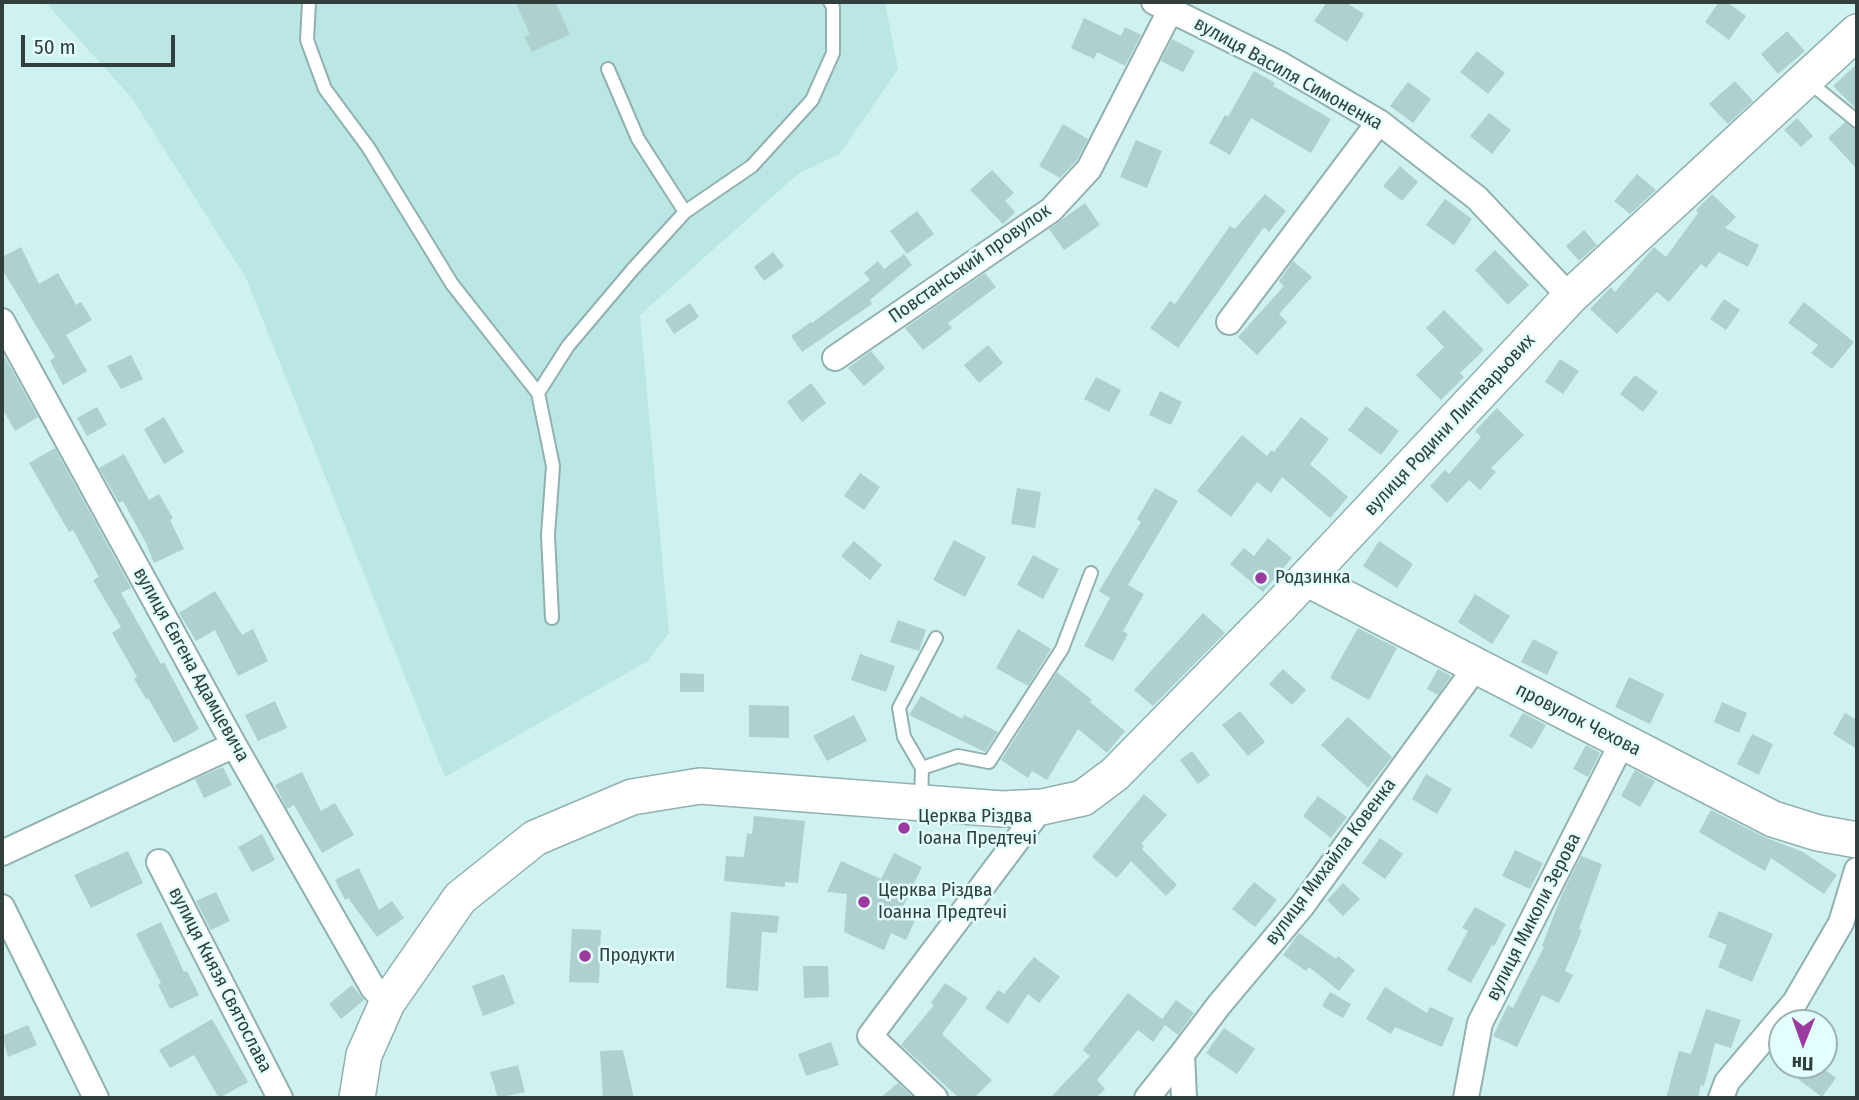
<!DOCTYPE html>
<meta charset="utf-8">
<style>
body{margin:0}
#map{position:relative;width:1859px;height:1100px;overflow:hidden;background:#cff2f1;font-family:"Fira Sans Condensed",sans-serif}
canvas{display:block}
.frame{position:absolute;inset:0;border:4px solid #313f3e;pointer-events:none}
.north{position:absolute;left:1768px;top:1009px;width:70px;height:70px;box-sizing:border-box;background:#e2fefd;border:2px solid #9bb2b1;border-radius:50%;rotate:181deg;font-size:19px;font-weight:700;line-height:28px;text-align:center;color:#313f3e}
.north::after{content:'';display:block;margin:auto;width:24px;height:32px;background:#9c3aa0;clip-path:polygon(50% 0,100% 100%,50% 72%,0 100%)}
.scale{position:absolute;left:21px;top:35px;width:154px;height:32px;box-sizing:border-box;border:4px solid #313f3e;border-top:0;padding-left:9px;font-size:21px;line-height:24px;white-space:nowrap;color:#313f3e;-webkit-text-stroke:5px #e2fefd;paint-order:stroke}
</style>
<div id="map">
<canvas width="1859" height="1100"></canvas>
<div class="frame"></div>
<div class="north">Пн</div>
<div class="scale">50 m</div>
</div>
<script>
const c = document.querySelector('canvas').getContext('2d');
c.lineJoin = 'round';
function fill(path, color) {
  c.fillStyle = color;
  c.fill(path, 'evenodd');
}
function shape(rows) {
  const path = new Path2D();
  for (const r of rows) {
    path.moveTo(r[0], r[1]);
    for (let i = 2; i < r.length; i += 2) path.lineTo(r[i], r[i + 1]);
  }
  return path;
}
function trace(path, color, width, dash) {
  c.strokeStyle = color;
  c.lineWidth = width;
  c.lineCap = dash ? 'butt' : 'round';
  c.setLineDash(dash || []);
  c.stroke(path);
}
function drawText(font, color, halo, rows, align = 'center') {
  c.font = font + ' "Fira Sans Condensed",sans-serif';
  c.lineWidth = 5;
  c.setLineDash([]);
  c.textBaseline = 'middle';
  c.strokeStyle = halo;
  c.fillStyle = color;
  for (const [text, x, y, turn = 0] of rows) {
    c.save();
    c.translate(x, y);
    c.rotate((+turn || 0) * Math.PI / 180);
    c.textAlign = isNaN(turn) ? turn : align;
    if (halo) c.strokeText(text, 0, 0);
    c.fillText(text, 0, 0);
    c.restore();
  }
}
fill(shape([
 [45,2,885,2,898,69,840,154,799,173,640,315,669,633,648,661,445,777,246,278,131,97]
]), '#bae6e4');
fill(shape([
 [515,2,555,2,570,34,532,52,524,37,530,34],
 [1327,2,1345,2,1364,14,1347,42,1314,21],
 [1719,2,1727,2,1746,16,1729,40,1705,22],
 [1084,18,1121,36,1125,27,1141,35,1125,66,1097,52,1094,59,1071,48],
 [1787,31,1805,51,1778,74,1761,54],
 [1172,39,1195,51,1183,72,1161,61],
 [1477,51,1505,73,1488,94,1460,72],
 [1857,64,1857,110,1833,86],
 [1254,71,1275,83,1273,86,1331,119,1311,153,1251,118,1230,155,1209,143,1225,115,1228,117],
 [1735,81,1753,101,1728,124,1709,104],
 [1408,82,1431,99,1413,123,1390,106],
 [1489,113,1511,130,1492,154,1470,136],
 [1797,118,1813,136,1801,147,1784,130],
 [1845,122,1857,130,1857,169,1828,138],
 [1063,124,1088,139,1077,160,1060,178,1039,166],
 [1136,140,1162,151,1147,188,1120,177],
 [1400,166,1418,182,1402,201,1383,186],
 [992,170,1014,193,1005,201,1015,212,1003,224,970,190],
 [1637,174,1656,190,1630,214,1614,201],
 [1265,194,1286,211,1269,232,1264,227,1178,348,1150,328,1170,301,1175,304,1230,226,1235,229],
 [1712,194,1736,217,1725,228,1759,245,1748,267,1719,252,1706,268,1701,264,1669,302,1657,292,1617,334,1590,309,1611,287,1615,292,1654,247,1666,257,1698,213,1696,210],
 [1445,199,1472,219,1454,245,1426,225],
 [1085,203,1100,225,1064,250,1049,229],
 [917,211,934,234,907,254,890,231],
 [1584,230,1597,245,1579,261,1566,246],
 [21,247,39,284,58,273,76,305,81,302,92,320,66,335,87,371,63,385,50,361,55,357,2,269,2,257],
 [1495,250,1529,285,1508,305,1475,270],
 [773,252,784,266,764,281,754,267],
 [904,254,912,265,870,300,872,304,802,352,791,336,811,322,812,323,870,280,864,273,878,261,884,269],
 [1293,261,1312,277,1279,314,1287,322,1257,355,1238,337,1284,286,1279,281],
 [985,273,996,287,948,323,952,328,923,350,905,328],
 [1724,299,1740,310,1726,330,1710,319],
 [1804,302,1854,342,1832,369,1811,353,1818,345,1788,323],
 [690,303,699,317,674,334,665,320],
 [1444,310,1484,350,1460,373,1464,377,1441,400,1416,375,1444,347,1426,328],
 [988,345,1003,363,979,383,964,365],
 [871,351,885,368,864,386,848,368],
 [2,352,38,417,15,431,2,408],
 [131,355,143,379,121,389,107,366],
 [1560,359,1579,371,1563,394,1545,382],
 [1635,375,1658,392,1643,412,1620,394],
 [1096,377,1121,390,1109,412,1084,399],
 [811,383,826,403,802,422,787,402],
 [1160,391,1182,402,1171,425,1149,415],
 [1366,406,1399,431,1381,455,1348,430],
 [97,407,107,425,87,436,77,418],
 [1497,408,1524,435,1491,468,1496,472,1480,490,1469,480,1447,503,1430,486,1445,470,1449,474,1481,437,1475,431],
 [164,417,184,452,164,464,144,429],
 [1301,417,1329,439,1310,464,1348,497,1330,518,1282,477,1271,493,1257,482,1231,517,1197,491,1242,435,1267,456,1271,450,1274,452],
 [55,448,131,588,121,593,161,664,164,662,199,729,174,743,148,698,146,699,134,679,137,677,112,633,121,627,93,580,99,577,73,530,69,532,29,463],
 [124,454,149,500,159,494,173,518,170,520,184,549,154,563,146,543,123,501,119,503,99,468],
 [860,473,880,487,864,510,844,496],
 [1017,488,1041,492,1035,528,1011,524],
 [1155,488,1178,501,1128,585,1144,594,1123,631,1128,634,1113,661,1084,646,1110,598,1099,591,1141,522,1137,519],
 [1268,538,1292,558,1263,592,1230,564,1244,548,1254,556],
 [954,540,986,557,965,597,933,580],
 [854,541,882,565,870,580,841,556],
 [1379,541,1413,564,1397,588,1363,566],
 [1033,555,1059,569,1043,599,1017,585],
 [215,591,242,635,253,629,268,661,238,676,215,630,196,641,179,613],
 [1475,594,1510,616,1492,644,1458,622],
 [1203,613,1225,633,1153,706,1134,690],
 [898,620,926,630,919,651,890,642],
 [1358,628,1397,648,1369,700,1330,678],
 [1018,629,1051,649,1028,686,996,668],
 [1533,639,1558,652,1547,675,1521,662],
 [860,654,895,666,886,692,851,680],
 [1283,669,1306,690,1292,705,1269,684],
 [1438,669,1451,676,1438,695,1427,689],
 [1057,672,1092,700,1090,702,1125,731,1107,753,1078,729,1047,780,1032,771,1028,778,1001,760],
 [680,673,704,674,704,692,680,692],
 [1629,677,1664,694,1650,724,1615,707],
 [921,696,962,719,964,715,998,732,985,752,909,715],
 [275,701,287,728,258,741,245,715],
 [1722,702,1747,713,1739,733,1714,722],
 [749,705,789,706,789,738,749,737],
 [1240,711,1265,742,1248,756,1222,725],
 [1523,713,1546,725,1532,749,1509,736],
 [1845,713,1857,720,1857,749,1833,734],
 [854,715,867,741,827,761,813,736],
 [1348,717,1392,757,1368,788,1321,745],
 [1752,734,1773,744,1759,775,1737,764],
 [1586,745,1600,753,1588,777,1573,769],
 [1192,751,1210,775,1198,784,1180,760],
 [223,767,232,785,204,798,195,779],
 [1635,770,1655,781,1640,807,1621,796],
 [302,772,321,811,335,803,354,835,322,853,294,805,287,809,275,785],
 [1426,774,1452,789,1437,814,1412,799],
 [1144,794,1167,815,1141,844,1144,846,1142,849,1177,885,1166,896,1131,861,1117,878,1092,857],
 [1318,796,1347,817,1331,838,1303,816],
 [1711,810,1764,837,1803,852,1837,875,1824,894,1771,858,1765,871,1699,832],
 [754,816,805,821,798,883,785,882,785,887,724,881,726,856,744,857,747,833,752,834],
 [262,834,275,860,252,872,238,847],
 [1380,838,1403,854,1385,879,1362,863],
 [1515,850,1543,863,1530,889,1502,876],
 [128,851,143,883,91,908,74,875],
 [894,853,922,867,901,911,916,918,906,940,891,933,884,950,844,932,847,894,827,892,841,861,881,879],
 [1581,856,1602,864,1579,929,1582,930,1565,971,1573,975,1559,1003,1542,995,1517,1047,1493,1036,1508,1005,1513,1008,1544,947,1542,946,1562,894],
 [359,868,379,910,392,901,404,918,377,937,348,898,345,900,335,880],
 [1254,882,1277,900,1255,927,1232,909],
 [1343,883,1360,899,1343,916,1327,900],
 [216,892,230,921,211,930,196,901],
 [1475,907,1506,924,1494,946,1492,945,1471,983,1447,970,1468,931,1462,928],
 [1719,911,1773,934,1752,982,1718,967,1727,945,1708,937],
 [731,912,779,916,777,933,762,932,758,991,726,988],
 [161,922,184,972,187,971,199,995,170,1009,158,985,161,983,136,934],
 [572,929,601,930,599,983,569,982],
 [1299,933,1336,959,1338,956,1355,970,1339,991,1309,967,1306,971,1283,955],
 [1034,957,1060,977,1039,1003,1028,994,1008,1024,985,1008,998,990,1004,994],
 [803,966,828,966,829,997,804,998],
 [504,974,515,1004,483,1016,472,986],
 [945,983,968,998,942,1034,992,1080,974,1098,959,1098,901,1045,934,1005,931,1003],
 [352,985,364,1000,341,1019,329,1004],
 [1385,987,1427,1013,1430,1007,1454,1018,1442,1047,1395,1027,1391,1034,1366,1019],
 [1330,992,1351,1004,1343,1018,1322,1006],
 [1128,993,1162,1019,1176,1000,1194,1013,1178,1035,1165,1025,1153,1042,1138,1030,1097,1080,1105,1089,1096,1098,1050,1098,1090,1056,1083,1050],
 [1706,1009,1741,1020,1731,1048,1715,1043,1704,1086,1701,1085,1698,1098,1666,1098,1679,1051,1691,1054],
 [212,1019,248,1082,219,1098,194,1055,170,1068,159,1050],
 [28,1025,37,1045,8,1057,2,1036],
 [1224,1028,1255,1049,1237,1074,1206,1053],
 [831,1042,839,1065,806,1076,798,1054],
 [623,1050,634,1098,603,1098,600,1051],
 [518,1065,525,1092,498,1098,490,1072],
 [1809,1065,1819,1065,1836,1078,1822,1097,1798,1079],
 [898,1083,914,1098,880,1098]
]), '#aed0ce');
const lane = shape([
 [309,2,307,40,325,89,368,147,452,284,538,393,553,466,548,535,552,618],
 [608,69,638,139,685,212],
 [1809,82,1857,121],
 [538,393,568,346,633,269,685,212,752,166,812,100,833,53,833,7,830,2],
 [922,768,904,737,899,708,936,638],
 [921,802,922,768,958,756,989,762,1062,649,1091,573]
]);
const street = shape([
 [1154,2,1280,64,1379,122,1477,198,1570,297],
 [2,321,234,745,373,988,387,1003],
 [1229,322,1379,122],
 [835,358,1051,210,1089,169,1171,9],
 [2,853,234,745],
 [159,862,280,1098],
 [2,907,96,1098],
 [935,1098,870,1036,1042,807],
 [1147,1098,1182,1054],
 [1184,1098,1182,1054,1219,1005,1302,906,1476,667],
 [1466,1098,1480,1023,1622,743],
 [1721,1098,1727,1082,1795,1002,1841,923,1857,870]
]);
const secondary = shape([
 [1306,578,1773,819,1818,833,1857,840],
 [357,1098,364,1055,387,1003,460,898,535,838,632,797,700,786,1002,809,1042,807,1083,798,1115,774,1279,607,1570,297,1857,32]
]);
trace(lane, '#90b1af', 16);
trace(street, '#90b1af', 28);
trace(secondary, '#90b1af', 38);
trace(lane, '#fff', 12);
trace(street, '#fff', 24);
trace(secondary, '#fff', 35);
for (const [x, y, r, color] of [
 [1261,578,7,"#9c3aa0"],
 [904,828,7,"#9c3aa0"],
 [864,902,7,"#9c3aa0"],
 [585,956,7,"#9c3aa0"]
]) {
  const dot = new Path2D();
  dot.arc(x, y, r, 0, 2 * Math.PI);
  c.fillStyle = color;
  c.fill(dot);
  trace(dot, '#e2fefd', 2.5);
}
drawText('19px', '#313f3e', '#e2fefd', [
 ["вулиця Василя Симоненка",1288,74,29],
 ["Повстанський провулок",970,264,-35],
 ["вулиця Родини Линтварьових",1450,425,-47],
 ["вулиця Євгена Адамцевича",191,665,61],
 ["провулок Чехова",1578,720,27],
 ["вулиця Михайла Ковенка",1331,862,-53],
 ["вулиця Миколи Зерова",1534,917,-63],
 ["вулиця Князя Святослава",220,980,63]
]);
drawText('19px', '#313f3e', '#e2fefd', [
 ["Родзинка",1275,578],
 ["Церква Різдва",918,817],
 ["Іоана Предтечі",918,839],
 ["Церква Різдва",878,891],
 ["Іоанна Предтечі",878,913],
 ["Продукти",599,956]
], 'left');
</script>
